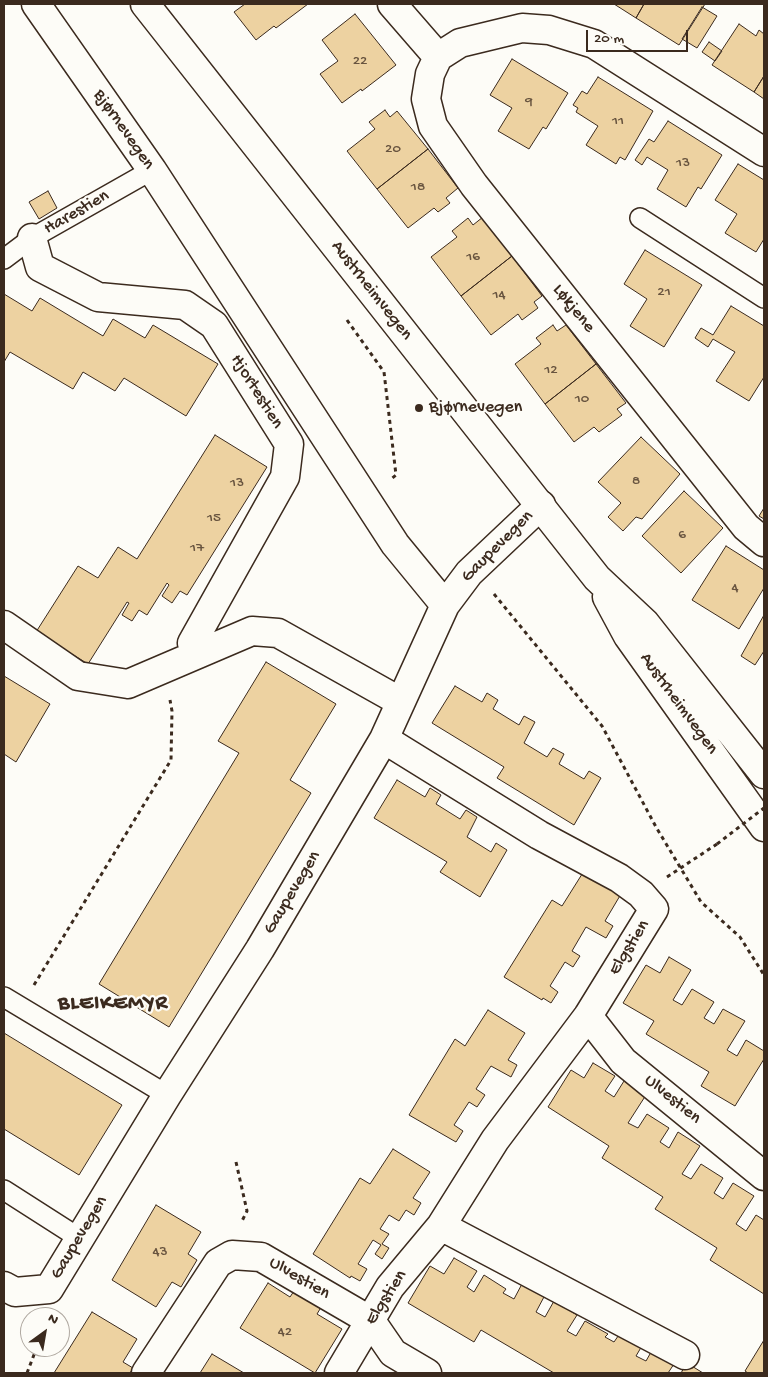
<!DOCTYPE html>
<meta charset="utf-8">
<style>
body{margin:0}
#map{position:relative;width:768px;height:1377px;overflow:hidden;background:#fdfcf7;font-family:"Gochi Hand",sans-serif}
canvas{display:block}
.frame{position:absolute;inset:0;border:5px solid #3b2a1e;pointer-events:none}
.north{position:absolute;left:20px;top:1307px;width:50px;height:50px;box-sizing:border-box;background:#fdfcf7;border:1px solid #afa8a0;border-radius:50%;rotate:32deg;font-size:14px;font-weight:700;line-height:20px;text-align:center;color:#3b2a1e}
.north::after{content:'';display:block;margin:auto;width:18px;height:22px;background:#3b2a1e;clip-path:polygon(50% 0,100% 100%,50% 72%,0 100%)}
.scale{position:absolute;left:586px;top:30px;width:102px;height:22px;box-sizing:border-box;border:2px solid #3b2a1e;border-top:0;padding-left:6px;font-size:15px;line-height:18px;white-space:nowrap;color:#3b2a1e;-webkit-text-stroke:4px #fdfcf7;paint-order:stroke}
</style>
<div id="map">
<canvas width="768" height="1377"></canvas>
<div class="frame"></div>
<div class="north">N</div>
<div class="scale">20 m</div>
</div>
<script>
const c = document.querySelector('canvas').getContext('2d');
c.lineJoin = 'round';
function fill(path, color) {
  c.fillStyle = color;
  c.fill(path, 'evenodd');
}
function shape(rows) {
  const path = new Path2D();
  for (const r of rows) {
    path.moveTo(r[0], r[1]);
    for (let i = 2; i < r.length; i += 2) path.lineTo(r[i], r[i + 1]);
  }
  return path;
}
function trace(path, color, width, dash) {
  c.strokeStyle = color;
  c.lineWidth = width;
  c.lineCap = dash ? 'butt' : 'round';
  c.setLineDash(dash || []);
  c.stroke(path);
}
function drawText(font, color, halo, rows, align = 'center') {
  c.font = font + ' "Gochi Hand",sans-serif';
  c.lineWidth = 4.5;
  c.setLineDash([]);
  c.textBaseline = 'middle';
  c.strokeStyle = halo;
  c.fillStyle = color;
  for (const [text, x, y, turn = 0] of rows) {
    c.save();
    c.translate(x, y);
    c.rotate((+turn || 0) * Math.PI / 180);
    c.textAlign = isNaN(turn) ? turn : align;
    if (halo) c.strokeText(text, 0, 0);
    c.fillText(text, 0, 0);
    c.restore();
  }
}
const building = shape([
 [245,4,308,4,276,28,274,26,256,40,234,12,245,4],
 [614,4,644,4,636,18,614,4],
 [644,4,705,4,679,45,636,18,644,4],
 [702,7,717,16,697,48,682,39,702,7],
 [355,14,396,65,362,91,361,89,342,103,320,74,338,61,322,40,355,14],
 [739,24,756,36,759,30,764,34,764,76,754,92,712,65,739,24],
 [709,42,722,51,715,61,702,52,709,42],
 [512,59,568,93,546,129,543,127,529,149,498,131,512,108,490,95,512,59],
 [764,76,764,99,754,92,764,76],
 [598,77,653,111,625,160,620,157,616,164,586,145,598,126,576,112,578,108,573,105,582,91,587,94,598,77],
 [385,110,390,117,397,111,428,149,377,189,347,151,375,129,369,122,385,110],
 [668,121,722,155,701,189,698,187,686,207,657,189,668,170,647,157,642,165,635,160,649,139,654,142,668,121],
 [428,149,458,188,446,198,450,203,438,212,434,208,408,228,377,189,428,149],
 [738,164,764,180,764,239,756,252,725,233,737,214,715,200,738,164],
 [48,191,57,208,39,219,29,202,48,191],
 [483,217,512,256,461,296,431,257,457,237,452,231,468,218,473,225,483,217],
 [645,250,702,285,664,347,630,326,647,299,624,284,645,250],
 [512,256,542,296,534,302,538,308,522,320,518,314,491,335,461,296,512,256],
 [4,294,32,311,40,298,103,336,113,319,145,338,153,325,218,364,186,416,124,378,115,391,83,372,73,389,10,352,4,362,4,294],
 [731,306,764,326,764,377,749,401,716,381,735,352,713,339,708,347,695,338,701,328,713,335,731,306],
 [553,325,557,331,566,325,596,364,545,404,515,364,541,344,536,338,553,325],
 [596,364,626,403,617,409,622,415,599,432,594,427,574,442,545,404,596,364],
 [215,435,267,467,187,595,180,591,172,603,162,596,169,585,167,583,147,615,139,610,132,621,122,615,129,603,127,602,88,664,36,632,78,566,98,578,118,547,137,559,215,435],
 [641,437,680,474,642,519,636,517,623,531,608,517,621,503,598,482,641,437],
 [684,491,723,528,681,573,642,536,684,491],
 [764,508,764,519,759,516,764,508],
 [726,546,764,570,764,588,739,629,692,600,726,546],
 [764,615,764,651,755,665,741,656,764,615],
 [266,662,336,704,290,780,311,793,169,1027,99,984,239,753,218,741,266,662],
 [4,676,50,704,16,762,4,754,4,676],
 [455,686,482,702,487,693,498,700,493,709,519,725,524,716,535,722,524,743,547,757,553,748,564,754,559,764,584,779,589,771,601,778,574,825,497,778,504,767,432,723,455,686],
 [397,780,425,797,430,788,441,795,436,804,460,819,466,810,477,817,467,837,491,852,496,843,507,850,480,897,440,872,447,862,374,818,397,780],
 [584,871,621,894,605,921,613,926,606,938,586,927,572,951,580,956,573,967,565,962,550,986,558,992,551,1003,543,998,542,1000,504,977,552,900,562,906,584,871],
 [669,957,691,970,673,1000,682,1005,692,989,714,1002,704,1018,714,1024,723,1009,745,1021,727,1050,737,1056,746,1040,764,1051,764,1059,735,1106,701,1086,709,1072,646,1034,654,1021,623,1003,646,965,660,973,669,957],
 [488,1010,525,1033,508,1060,517,1065,511,1077,491,1066,476,1089,485,1095,477,1107,469,1102,454,1125,463,1131,456,1142,409,1115,455,1039,465,1046,488,1010],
 [4,1033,122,1105,79,1175,4,1129,4,1033],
 [593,1063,615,1076,605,1091,614,1097,624,1081,646,1095,628,1123,638,1128,647,1114,669,1128,660,1142,669,1148,678,1132,700,1146,682,1174,691,1179,701,1164,723,1178,714,1193,723,1199,733,1183,754,1196,736,1224,746,1231,756,1215,764,1220,764,1294,710,1260,717,1248,655,1209,663,1197,602,1158,609,1146,548,1107,571,1070,584,1078,593,1063],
 [393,1149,430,1172,413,1198,421,1203,414,1215,406,1210,399,1221,389,1215,380,1229,389,1234,382,1244,389,1248,382,1259,375,1254,381,1245,373,1240,358,1264,367,1269,360,1281,351,1276,350,1278,313,1254,360,1178,370,1184,393,1149],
 [156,1205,201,1232,188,1254,197,1260,181,1287,172,1282,156,1307,112,1280,156,1205],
 [454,1258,477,1271,467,1287,474,1292,484,1275,506,1289,503,1293,514,1299,523,1282,545,1295,536,1312,545,1317,554,1301,577,1315,567,1331,576,1336,585,1321,608,1334,605,1337,614,1342,625,1326,646,1339,636,1356,646,1361,655,1345,678,1358,668,1373,554,1373,481,1330,474,1342,408,1303,430,1266,444,1274,454,1258],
 [268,1283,290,1297,296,1288,323,1304,317,1314,342,1329,315,1373,240,1328,268,1283],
 [92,1312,137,1339,123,1362,133,1368,130,1373,54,1373,92,1312],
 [764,1340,764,1373,748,1373,745,1371,764,1340],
 [212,1354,244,1373,200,1373,212,1354],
 [687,1363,703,1373,681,1373,687,1363]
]);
fill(building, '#edd2a1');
trace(building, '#3b2a1e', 1);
const service = shape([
 [640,218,764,298],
 [4,259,32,238,152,170],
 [4,997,167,1095],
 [4,1190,79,1238]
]);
const minor = shape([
 [36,4,152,170,395,544,445,605],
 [392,4,438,57],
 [764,152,594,44,549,30,522,28,460,43,438,57,430,74,426,99,433,126,474,185,746,527,764,542],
 [32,238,40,267,98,297,185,305,214,325,289,444,285,477,192,643,195,654],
 [4,625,78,676,128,684,252,631,278,633,401,702],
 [588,1016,623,1061,764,1176],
 [441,1226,685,1355],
 [4,1286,15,1292,49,1289,167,1095,260,949,384,739,445,605,469,573,541,505],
 [146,1373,218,1263,232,1255,261,1257,371,1321,393,1353,427,1373],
 [339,1373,390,1287,441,1226,495,1140,588,1016,654,909,641,894,619,878,539,835,384,739]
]);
const secondary = shape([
 [145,4,597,578,645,623,764,774],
 [607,597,628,636,764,827]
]);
trace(service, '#3b2a1e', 22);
trace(minor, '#3b2a1e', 31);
trace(secondary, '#3b2a1e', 31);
trace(shape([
 [347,320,384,372,396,475,391,479],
 [494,594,602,726,656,827,701,902,740,937,764,975],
 [667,877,717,844],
 [34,985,171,760,172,711,170,700],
 [236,1162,247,1211,241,1223],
 [27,1373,37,1347]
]), '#3b2a1e', 3, [4, 4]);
trace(service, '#fdfcf7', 19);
trace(minor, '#fdfcf7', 28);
trace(secondary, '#fdfcf7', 28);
trace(shape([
 [717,844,764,808]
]), '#3b2a1e', 3, [4, 4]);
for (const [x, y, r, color] of [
 [419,408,5,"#3b2a1e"]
]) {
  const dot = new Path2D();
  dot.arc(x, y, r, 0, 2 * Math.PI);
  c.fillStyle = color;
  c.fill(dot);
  trace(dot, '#fdfcf7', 2);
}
drawText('15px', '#68543f', null, [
 ["22",360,62],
 ["9",529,103],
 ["11",618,122],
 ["20",393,150],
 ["13",683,164],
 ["18",418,188],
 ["16",473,258],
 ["21",664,293],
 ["14",499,296],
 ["12",551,371],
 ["10",582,400],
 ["8",636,482],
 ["13",237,484],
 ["15",214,519],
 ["6",682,536],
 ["17",197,549],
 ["4",735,589],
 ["43",160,1253],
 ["42",285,1333]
]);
drawText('18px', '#3b2a1e', '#fdfcf7', [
 ["Bjørnevegen",123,130,55],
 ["Harestien",77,213,-30],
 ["Austrheimvegen",371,291,52],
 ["Løkjene",573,309,51],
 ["Hjortestien",256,392,58],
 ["Gaupevegen",498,547,-45],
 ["Austrheimvegen",678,704,54],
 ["Gaupevegen",293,893,-59],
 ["Elgstien",630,948,-58],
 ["Ulvestien",672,1100,39],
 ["Gaupevegen",80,1238,-59],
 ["Ulvestien",299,1279,30],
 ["Elgstien",387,1298,-57]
]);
drawText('18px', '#3b2a1e', '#fdfcf7', [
 ["Bjørnevegen",429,408]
], 'left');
c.letterSpacing = '1px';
drawText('bold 22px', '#3b2a1e', '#fdfcf7', [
 ["BLEIKEMYR",113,1005]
]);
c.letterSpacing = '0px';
</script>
